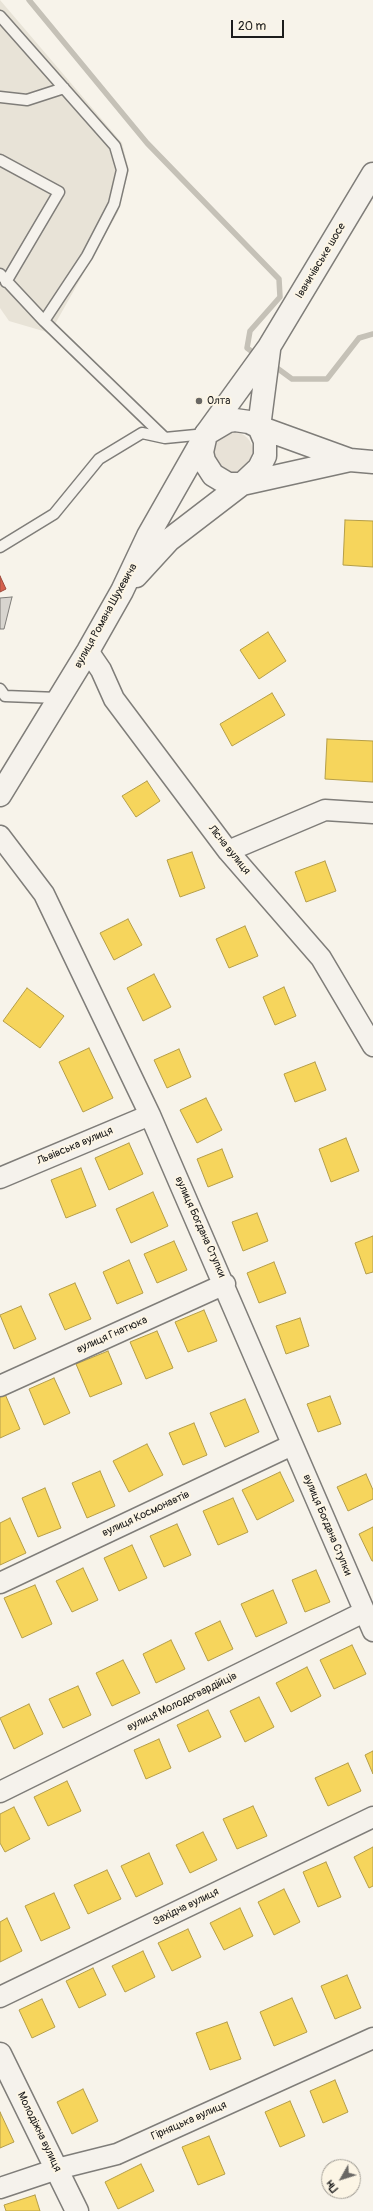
<!DOCTYPE html>
<meta charset="utf-8">
<style>
body{margin:0}
#map{position:relative;width:373px;height:2211px;overflow:hidden;background:#f7f3ea;font-family:Pangolin,sans-serif}
canvas{display:block}
.north{position:absolute;left:321px;top:2159px;width:40px;height:40px;box-sizing:border-box;background:#fcf5e5;border:1px solid #a29e95;border-radius:50%;rotate:231deg;font-size:11px;font-weight:700;line-height:16px;text-align:center;color:#1c1c1c}
.north::after{content:'';display:block;margin:auto;width:14px;height:18px;background:#696764;clip-path:polygon(50% 0,100% 100%,50% 72%,0 100%)}
.scale{position:absolute;left:231px;top:20px;width:53px;height:18px;box-sizing:border-box;border:2px solid #1c1c1c;border-top:0;padding-left:5px;font-size:12px;line-height:14px;white-space:nowrap;color:#1c1c1c;-webkit-text-stroke:3px #fcf5e5;paint-order:stroke}
</style>
<div id="map">
<canvas width="373" height="2211"></canvas>
<div class="north">Пн</div>
<div class="scale">20 m</div>
</div>
<script>
const c = document.querySelector('canvas').getContext('2d');
c.lineJoin = 'round';
function fill(path, color) {
  c.fillStyle = color;
  c.fill(path, 'evenodd');
}
function shape(rows) {
  const path = new Path2D();
  for (const r of rows) {
    if (r.length === 3) {
      path.moveTo(r[0] + r[2], r[1]);
      path.arc(r[0], r[1], r[2], 0, 2 * Math.PI);
      continue;
    }
    path.moveTo(r[0], r[1]);
    for (let i = 2; i < r.length; i += 2) path.lineTo(r[i], r[i + 1]);
  }
  return path;
}
function trace(path, color, width, dash) {
  c.strokeStyle = color;
  c.lineWidth = width;
  c.lineCap = dash ? 'butt' : 'round';
  c.setLineDash(dash || []);
  c.stroke(path);
}
function drawText(font, color, halo, rows, align = 'center') {
  c.font = font + ' Pangolin,sans-serif';
  c.lineWidth = 4;
  c.setLineDash([]);
  c.textBaseline = 'middle';
  c.strokeStyle = halo;
  c.fillStyle = color;
  for (const [text, x, y, turn = 0] of rows) {
    c.save();
    c.translate(x, y);
    c.rotate((+turn || 0) * Math.PI / 180);
    c.textAlign = isNaN(turn) ? turn : align;
    if (halo) c.strokeText(text, 0, 0);
    c.fillText(text, 0, 0);
    c.restore();
  }
}
fill(shape([
 [0,0,122,143,129,170,118,212,50,333,9,321,0,308]
]), '#e8e3d7');
fill(shape([
 [233,452,20]
]), '#e8e2d7');
const homes = shape([
 [345,520,373,521,373,567,343,565,345,520],
 [268,632,286,661,259,679,240,650,268,632],
 [272,693,285,715,232,746,220,724,272,693],
 [327,739,373,741,373,782,325,779,327,739],
 [147,781,160,801,136,817,122,796,147,781],
 [192,852,205,888,180,897,167,860,192,852],
 [325,861,336,891,306,902,295,872,325,861],
 [128,919,142,945,114,960,100,933,128,919],
 [245,926,258,956,229,968,216,939,245,926],
 [154,974,171,1007,143,1021,127,988,154,974],
 [284,987,296,1016,275,1025,263,997,284,987],
 [27,988,64,1016,40,1048,3,1021,27,988],
 [89,1048,113,1098,83,1112,59,1062,89,1048],
 [179,1049,191,1077,167,1088,154,1060,179,1049],
 [315,1062,326,1090,295,1102,284,1074,315,1062],
 [206,1098,222,1130,197,1143,180,1110,206,1098],
 [346,1138,359,1171,331,1182,319,1149,346,1138],
 [129,1143,143,1174,109,1190,95,1158,129,1143],
 [222,1149,233,1177,208,1187,197,1159,222,1149],
 [81,1168,96,1206,66,1218,51,1180,81,1168],
 [153,1192,168,1226,131,1243,116,1209,153,1192],
 [257,1213,268,1241,243,1251,232,1222,257,1213],
 [373,1236,373,1272,366,1274,355,1243,373,1236],
 [174,1241,187,1270,157,1283,144,1254,174,1241],
 [129,1260,143,1293,117,1304,103,1272,129,1260],
 [274,1262,286,1293,259,1303,247,1273,274,1262],
 [75,1283,91,1319,65,1330,49,1294,75,1283],
 [21,1306,36,1339,14,1349,0,1315,21,1306],
 [204,1310,217,1341,188,1352,175,1322,204,1310],
 [300,1318,309,1346,286,1354,276,1326,300,1318],
 [157,1331,173,1368,146,1379,130,1342,157,1331],
 [108,1351,122,1384,90,1397,76,1364,108,1351],
 [54,1378,70,1413,44,1425,29,1389,54,1378],
 [5,1394,20,1429,0,1438,0,1396,5,1394],
 [330,1396,341,1424,318,1432,307,1404,330,1396],
 [245,1399,259,1432,225,1447,210,1413,245,1399],
 [194,1423,207,1455,183,1465,169,1433,194,1423],
 [147,1444,163,1475,129,1492,113,1461,147,1444],
 [100,1471,115,1506,87,1518,72,1483,100,1471],
 [280,1472,294,1501,257,1520,242,1490,280,1472],
 [366,1474,373,1490,373,1499,348,1511,337,1487,366,1474],
 [45,1488,61,1528,38,1537,22,1498,45,1488],
 [233,1498,248,1532,218,1545,203,1511,233,1498],
 [10,1518,26,1553,0,1565,0,1523,10,1518],
 [177,1524,191,1555,164,1567,150,1536,177,1524],
 [373,1527,373,1561,372,1561,359,1534,373,1527],
 [132,1545,147,1578,119,1591,104,1558,132,1545],
 [83,1568,98,1600,72,1612,56,1581,83,1568],
 [316,1570,330,1602,305,1612,292,1580,316,1570],
 [35,1585,52,1624,22,1638,4,1598,35,1585],
 [273,1590,287,1623,256,1637,241,1604,273,1590],
 [220,1621,233,1649,208,1661,195,1633,220,1621],
 [171,1640,185,1669,156,1683,143,1654,171,1640],
 [352,1645,366,1674,334,1689,320,1660,352,1645],
 [123,1660,140,1693,112,1706,96,1673,123,1660],
 [307,1667,321,1696,291,1712,276,1683,307,1667],
 [78,1686,91,1715,63,1728,49,1699,78,1686],
 [259,1697,274,1727,245,1742,230,1711,259,1697],
 [29,1704,43,1734,14,1749,0,1718,29,1704],
 [208,1710,221,1737,189,1752,177,1725,208,1710],
 [159,1739,171,1768,146,1779,134,1750,159,1739],
 [373,1751,373,1774,365,1755,373,1751],
 [348,1763,361,1791,328,1806,315,1778,348,1763],
 [67,1781,81,1811,48,1826,34,1797,67,1781],
 [253,1806,267,1836,237,1849,223,1819,253,1806],
 [14,1807,30,1839,5,1852,0,1843,0,1814,14,1807],
 [203,1832,217,1860,190,1873,176,1845,203,1832],
 [373,1847,373,1886,369,1888,354,1857,373,1847],
 [149,1853,163,1884,136,1897,121,1866,149,1853],
 [326,1862,341,1897,318,1907,303,1872,326,1862],
 [107,1870,121,1899,88,1914,74,1885,107,1870],
 [284,1889,300,1922,274,1935,258,1902,284,1889],
 [54,1893,70,1928,41,1941,25,1906,54,1893],
 [240,1908,253,1936,224,1950,210,1923,240,1908],
 [7,1918,22,1951,0,1962,0,1922,7,1918],
 [188,1929,201,1957,172,1971,158,1943,188,1929],
 [143,1951,155,1977,125,1992,112,1966,143,1951],
 [93,1968,106,1995,79,2008,66,1981,93,1968],
 [347,1975,361,2008,335,2019,321,1986,347,1975],
 [292,1998,307,2032,274,2046,260,2012,292,1998],
 [42,1999,55,2027,32,2038,19,2010,42,1999],
 [227,2022,241,2059,210,2070,196,2033,227,2022],
 [335,2080,348,2112,323,2123,310,2091,335,2080],
 [83,2089,98,2121,72,2134,57,2102,83,2089],
 [290,2101,305,2136,280,2147,265,2112,290,2101],
 [0,2112,14,2142,0,2148,0,2112],
 [209,2136,225,2174,198,2185,182,2147,209,2136],
 [141,2164,154,2191,118,2209,105,2182,141,2164],
 [35,2195,40,2211,6,2211,4,2205,35,2195]
]);
fill(homes, '#f6d55c');
trace(homes, '#b59e49', 1);
const shops = shape([
 [0,576,6,589,0,592,0,576]
]);
fill(shops, '#d6604d');
trace(shops, '#9e4c3e', 1);
trace(shape([
 [29,0,147,143,279,279,280,297,250,331,247,348,258,356],
 [277,368,292,379,327,379,359,338,373,334]
]), '#c5c1b7', 5.5);
const building = shape([
 [12,597,4,629,0,629,0,598,12,597]
]);
fill(building, '#d8d5cf');
trace(building, '#7f7d79', 1);
const service = shape([
 [0,16,115,146,122,170,114,204,87,256,44,321],
 [0,97,27,100,64,88],
 [0,160,59,192,6,282],
 [0,274,44,321,165,438],
 [0,547,54,514,99,459,142,433,165,438,206,434],
 [0,689,5,696,58,698]
]);
const minor = shape([
 [88,651,101,670,114,699,228,851,321,958,373,1046],
 [0,836,44,894,150,1115,373,1631],
 [228,851,325,810,373,813],
 [0,1178,150,1115],
 [0,1386,225,1284],
 [0,1583,292,1445],
 [0,1792,364,1612],
 [0,1997,373,1817],
 [0,2188,57,2169,117,2154,373,2038]
]);
const tertiary = shape([
 [0,2054,77,2211]
]);
const secondary = shape([
 [259,427,269,350],
 [206,434,269,347,373,174]
]);
const primary = shape([
 [259,427,350,460],
 [136,576,169,540,242,484,350,460,373,462],
 [0,795,88,651,122,591,148,536,206,434,228,421,235,420,249,422,259,427,265,441,265,456,259,468,242,484,228,484,213,475,204,461,202,452,206,434]
]);
trace(service, '#7f7d79', 13);
trace(minor, '#7f7d79', 23);
trace(tertiary, '#7f7d79', 25);
trace(secondary, '#7f7d79', 25);
trace(primary, '#7f7d79', 25);
trace(service, '#f5f2ec', 10);
trace(minor, '#f5f2ec', 20);
trace(tertiary, '#f5f2ec', 22);
trace(secondary, '#f5f2ec', 22);
trace(primary, '#f5f2ec', 22);
for (const [x, y, r, color] of [
 [199,401,4,"#696764"]
]) {
  const dot = new Path2D();
  dot.arc(x, y, r, 0, 2 * Math.PI);
  c.fillStyle = color;
  c.fill(dot);
  trace(dot, '#fcf5e5', 1.5);
}
drawText('11px', '#1c1c1c', '#fcf5e5', [
 ["Іваничівське шосе",321,261,-59],
 ["вулиця Романа Шухевича",106,616,-61],
 ["Лісна вулиця",229,850,51],
 ["Львівська вулиця",75,1146,-23],
 ["вулиця Богдана Ступки",200,1227,66],
 ["вулиця Гнатюка",112,1335,-24],
 ["вулиця Космонавтів",146,1514,-25],
 ["вулиця Богдана Ступки",327,1525,67],
 ["вулиця Молодогвардійців",182,1702,-26],
 ["Західна вулиця",186,1907,-26],
 ["Гірняцька вулиця",189,2121,-24],
 ["Молодіжна вулиця",39,2132,64]
]);
drawText('11px', '#1c1c1c', '#fcf5e5', [
 ["Олта",207,401]
], 'left');
</script>
